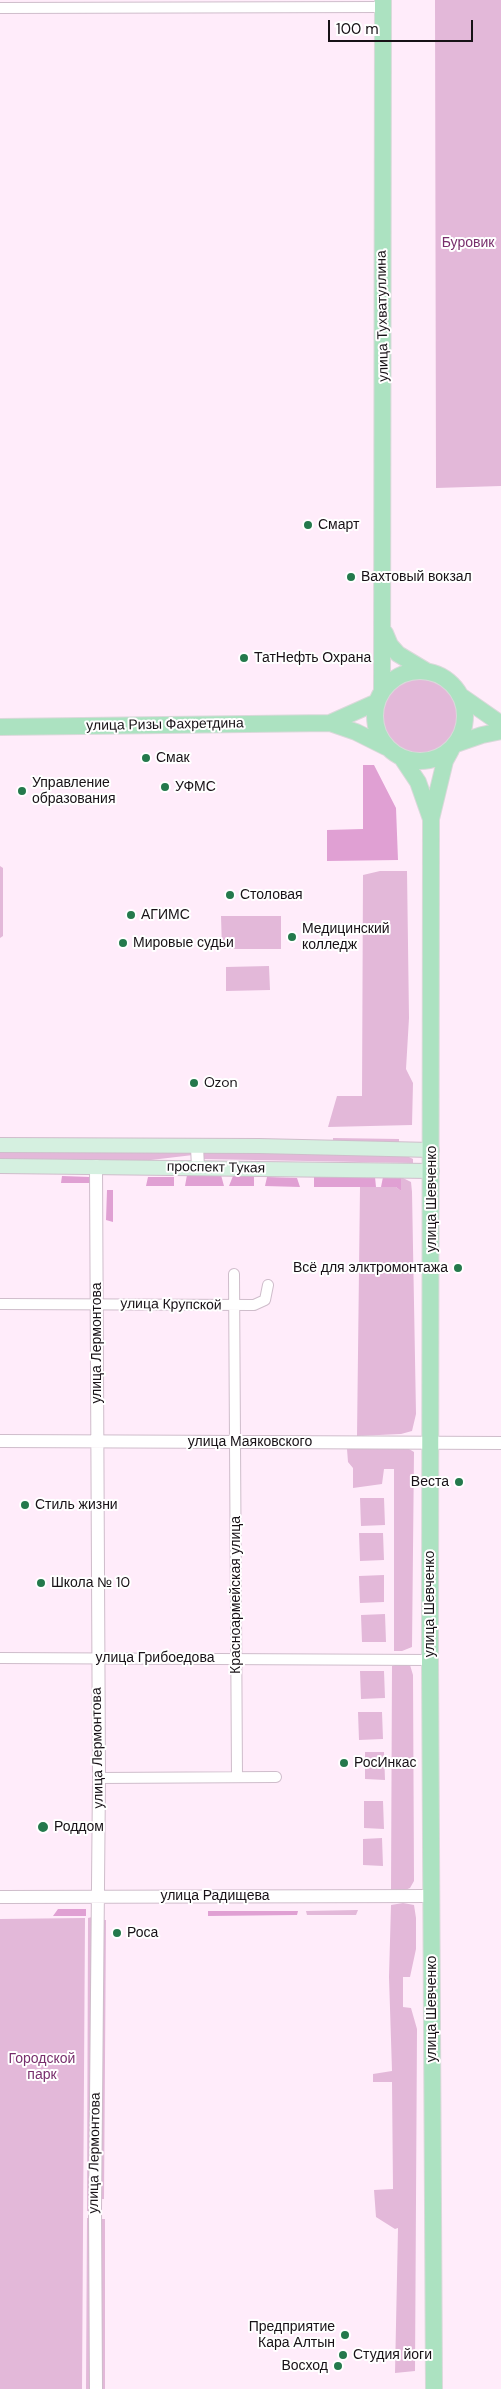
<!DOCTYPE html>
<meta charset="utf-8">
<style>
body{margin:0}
#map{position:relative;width:501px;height:2389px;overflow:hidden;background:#ffecfa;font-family:"DM Sans",sans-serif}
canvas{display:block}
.scale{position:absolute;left:328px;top:20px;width:145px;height:22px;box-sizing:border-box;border:2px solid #171116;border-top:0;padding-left:6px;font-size:15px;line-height:18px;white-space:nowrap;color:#171116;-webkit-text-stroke:4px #fff;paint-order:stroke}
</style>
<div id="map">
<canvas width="501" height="2389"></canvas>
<div class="scale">100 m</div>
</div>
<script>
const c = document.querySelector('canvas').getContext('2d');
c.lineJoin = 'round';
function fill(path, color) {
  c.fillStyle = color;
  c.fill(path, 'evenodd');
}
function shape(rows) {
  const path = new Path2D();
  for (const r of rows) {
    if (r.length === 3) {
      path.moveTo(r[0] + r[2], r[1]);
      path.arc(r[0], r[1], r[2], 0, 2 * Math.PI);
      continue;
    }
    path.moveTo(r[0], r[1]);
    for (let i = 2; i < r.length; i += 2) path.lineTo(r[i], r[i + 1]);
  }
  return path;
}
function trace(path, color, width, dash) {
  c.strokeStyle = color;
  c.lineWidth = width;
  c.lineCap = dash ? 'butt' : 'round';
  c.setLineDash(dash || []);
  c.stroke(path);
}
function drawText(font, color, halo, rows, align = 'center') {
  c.font = font + ' "DM Sans",sans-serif';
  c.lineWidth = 4;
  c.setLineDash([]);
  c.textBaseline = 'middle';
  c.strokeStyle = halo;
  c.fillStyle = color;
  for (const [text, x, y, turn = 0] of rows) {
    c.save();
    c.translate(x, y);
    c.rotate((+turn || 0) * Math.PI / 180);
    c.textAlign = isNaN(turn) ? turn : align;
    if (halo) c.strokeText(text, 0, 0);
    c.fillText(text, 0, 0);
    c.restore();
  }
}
fill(shape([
 [435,0,501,0,501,486,436,488],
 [419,717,39],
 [0,866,3,868,3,936,0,938],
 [380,871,407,871,409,1018,406,1069,413,1083,412,1125,328,1127,337,1096,362,1096,363,875],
 [221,916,281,916,281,949,222,949],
 [269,966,270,990,226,991,226,967],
 [333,1138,399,1139,399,1143,333,1141],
 [193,1150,193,1155,117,1164,0,1162,0,1152],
 [204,1150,409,1157,413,1159,413,1163,203,1159],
 [401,1177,411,1182,412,1192,416,1414,412,1431,401,1434,357,1436,360,1187,396,1187,401,1191],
 [347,1449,409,1449,414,1452,412,1647,402,1651,394,1651,394,1469,384,1469,382,1484,353,1488,353,1468,348,1462],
 [360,1498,384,1498,385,1525,361,1526],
 [359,1533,383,1533,384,1560,360,1561],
 [384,1575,384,1602,360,1603,359,1576],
 [385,1614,386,1642,362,1642,361,1615],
 [402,1663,410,1665,413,1675,414,1881,410,1888,400,1892,391,1891,392,1666],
 [360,1671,384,1671,385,1698,361,1699],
 [358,1712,382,1712,383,1739,359,1740],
 [365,1752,384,1752,385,1780,365,1779],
 [364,1801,383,1801,384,1829,364,1828],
 [382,1838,383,1866,363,1865,363,1839],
 [403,1903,414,1905,416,1918,416,1949,410,1977,403,1977,403,2007,411,2008,417,2029,415,2371,395,2373,398,2228,395,2229,376,2217,374,2190,393,2189,392,2082,373,2082,373,2074,392,2071,389,1977,391,1905],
 [358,1910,356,1915,307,1915,306,1911],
 [92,1917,90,2211,87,2211,88,1918],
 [85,1918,82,2389,0,2389,0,1919],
 [103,1920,106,1920,104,2199,101,2199],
 [87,2218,90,2218,89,2389,86,2389],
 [102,2219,105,2219,105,2389,101,2389]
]), '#e3b8d9');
fill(shape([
 [363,765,374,765,396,808,398,860,327,861,327,830,363,829],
 [187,1175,221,1175,224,1186,185,1186],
 [62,1176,90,1177,90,1183,61,1183],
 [233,1176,254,1176,254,1186,229,1186],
 [314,1176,375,1177,376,1187,314,1187],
 [148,1177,174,1177,174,1186,146,1186],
 [267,1177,297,1178,300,1187,265,1186],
 [383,1177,401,1177,401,1191,396,1187,381,1187],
 [107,1190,113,1190,113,1222,106,1220],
 [58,1909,86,1909,86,1916,53,1916],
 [208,1911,298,1911,297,1915,208,1916]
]), '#e0a0d3');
const minor = shape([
 [0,8,383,7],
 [234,1274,237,1777],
 [0,1304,254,1305,265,1300,268,1285],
 [0,1658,430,1660],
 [99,1778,276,1777]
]);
const tertiary = shape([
 [197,1147,198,1167],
 [0,1441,501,1443],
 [0,1897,431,1896],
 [96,2389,95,2209,99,1778,96,1166]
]);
const secondary = shape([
 [0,1145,259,1146,432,1150],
 [0,1166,432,1171]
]);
const primary = shape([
 [385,633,390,645,398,654,428,672],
 [420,716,45],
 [382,691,383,0],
 [461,696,501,724],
 [330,723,377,702],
 [0,727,330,723,356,732,386,747],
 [456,744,482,735,501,731],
 [402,758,418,782,431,819],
 [434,2389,430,1660,431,819,445,761,451,750]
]);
trace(minor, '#cfbdcb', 12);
trace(tertiary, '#cfbdcb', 14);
trace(secondary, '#cfbdcb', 16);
trace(primary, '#dad9da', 18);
trace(minor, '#fff', 10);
trace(tertiary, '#fff', 12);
trace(secondary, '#d5f0e0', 14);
trace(primary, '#ace2c1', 16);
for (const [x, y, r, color] of [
 [308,525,5,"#24794c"],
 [351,577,5,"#24794c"],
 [244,658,5,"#24794c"],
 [146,758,5,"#24794c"],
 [165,787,5,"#24794c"],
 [22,791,5,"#24794c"],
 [230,895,5,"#24794c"],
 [131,915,5,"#24794c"],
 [292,937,5,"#24794c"],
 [123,943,5,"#24794c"],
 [194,1083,5,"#24794c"],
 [458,1268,5,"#24794c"],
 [459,1482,5,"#24794c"],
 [25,1505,5,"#24794c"],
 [41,1583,5,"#24794c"],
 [344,1763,5,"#24794c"],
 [43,1827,6,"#24794c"],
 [117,1933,5,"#24794c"],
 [345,2335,5,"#24794c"],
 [343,2355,5,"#24794c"],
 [338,2366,5,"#24794c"]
]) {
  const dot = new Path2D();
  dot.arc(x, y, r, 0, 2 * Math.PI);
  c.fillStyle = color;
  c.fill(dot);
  trace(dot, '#fff', 2);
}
drawText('14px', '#782e6c', '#fff', [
 ["Буровик",468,243],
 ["Городской",42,2059],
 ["парк",42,2075]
]);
drawText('14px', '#171116', '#fff', [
 ["улица Тухватуллина",383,316,-91],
 ["улица Ризы Фахретдина",165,725,-1],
 ["проспект Тукая",216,1168,1],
 ["улица Шевченко",432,1199,-90],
 ["улица Крупской",171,1305,1],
 ["улица Лермонтова",97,1343,-90],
 ["улица Маяковского",250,1442],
 ["Красноармейская улица",236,1595,-90],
 ["улица Шевченко",430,1604,-90],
 ["улица Грибоедова",155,1658],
 ["улица Лермонтова",98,1748,-91],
 ["улица Радищева",215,1896],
 ["улица Шевченко",432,2009,-90],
 ["улица Лермонтова",95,2153,-89]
]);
drawText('14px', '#171116', '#fff', [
 ["Смарт",318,525],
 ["Вахтовый вокзал",361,577],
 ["ТатНефть Охрана",254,658],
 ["Смак",156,758],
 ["Управление",32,783],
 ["образования",32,799],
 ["УФМС",175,787],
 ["Столовая",240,895],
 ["АГИМС",141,915],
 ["Медицинский",302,929],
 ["колледж",302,945],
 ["Мировые судьи",133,943],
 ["Ozon",204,1083],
 ["Всё для элктромонтажа",448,1268,"right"],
 ["Веста",449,1482,"right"],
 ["Стиль жизни",35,1505],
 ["Школа № 10",51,1583],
 ["РосИнкас",354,1763],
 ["Роддом",54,1827],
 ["Роса",127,1933],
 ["Предприятие",335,2327,"right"],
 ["Кара Алтын",335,2343,"right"],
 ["Студия йоги",353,2355],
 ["Восход",328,2366,"right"]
], 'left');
</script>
